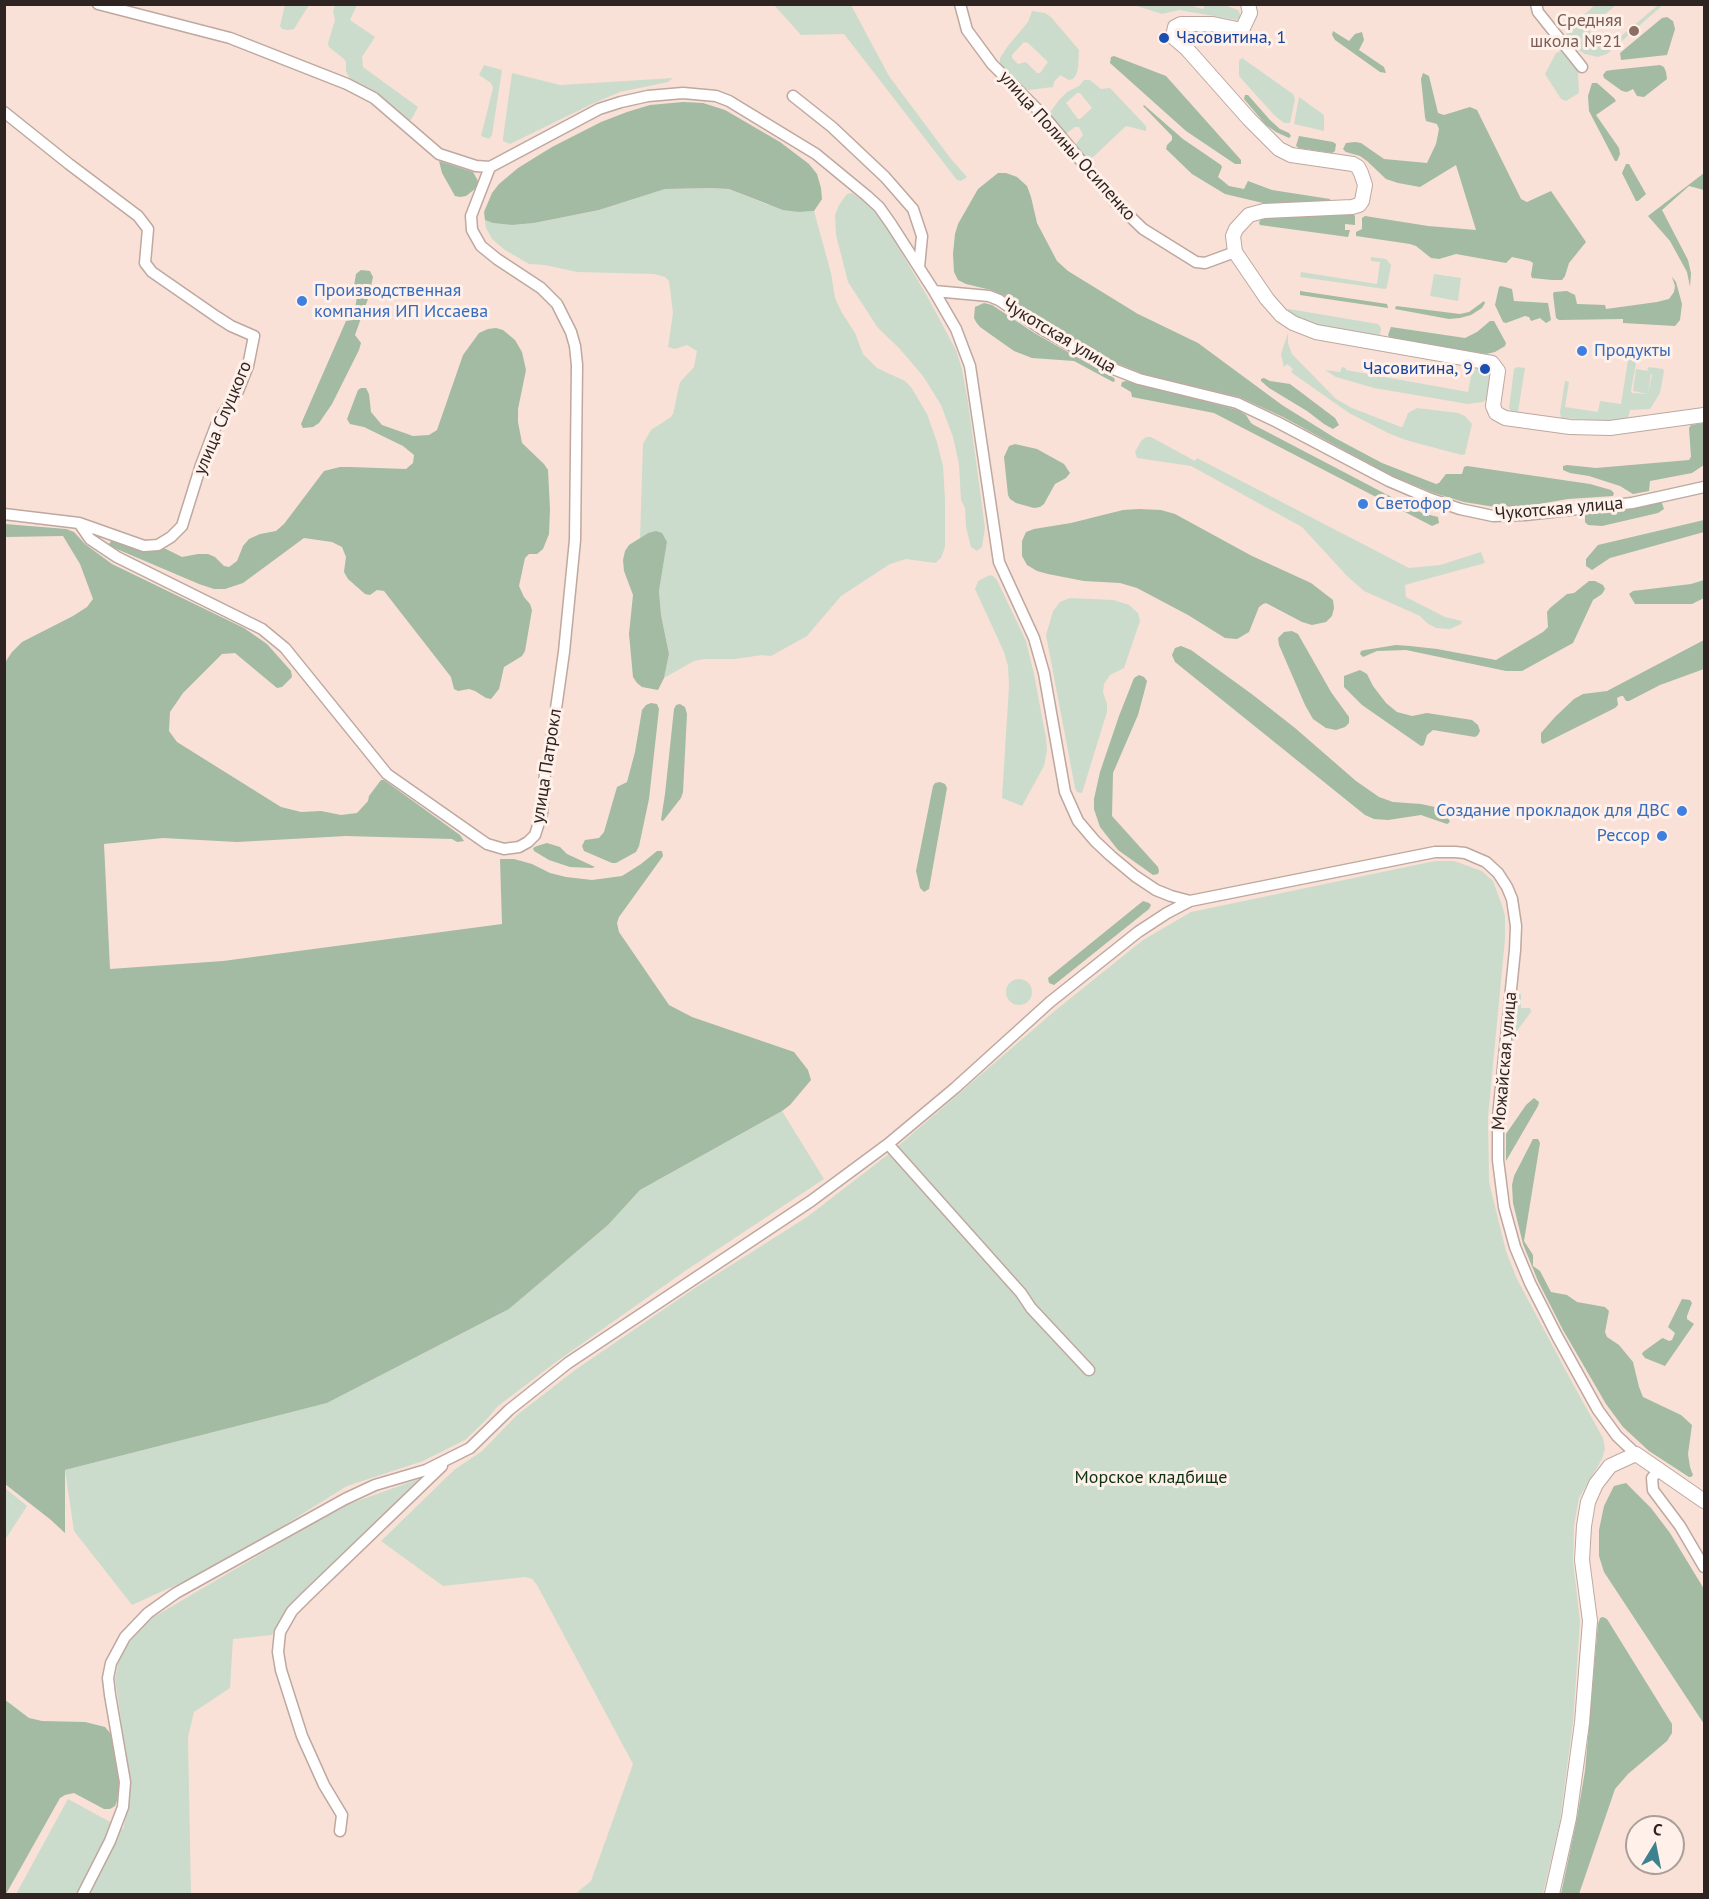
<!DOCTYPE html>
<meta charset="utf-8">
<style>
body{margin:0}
#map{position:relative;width:1709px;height:1899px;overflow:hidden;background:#f9e1d7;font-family:"PT Sans",sans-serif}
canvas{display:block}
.frame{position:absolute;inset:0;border:6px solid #2e2522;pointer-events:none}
.north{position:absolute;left:1625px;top:1815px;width:60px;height:60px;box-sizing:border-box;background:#fff0ea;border:2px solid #ab9f9a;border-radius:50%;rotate:10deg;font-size:16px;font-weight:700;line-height:24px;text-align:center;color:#2e2522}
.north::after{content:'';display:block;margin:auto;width:21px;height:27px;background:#3d828e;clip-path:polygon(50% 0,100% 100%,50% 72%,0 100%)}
</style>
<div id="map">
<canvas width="1709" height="1899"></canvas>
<div class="frame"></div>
<div class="north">С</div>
</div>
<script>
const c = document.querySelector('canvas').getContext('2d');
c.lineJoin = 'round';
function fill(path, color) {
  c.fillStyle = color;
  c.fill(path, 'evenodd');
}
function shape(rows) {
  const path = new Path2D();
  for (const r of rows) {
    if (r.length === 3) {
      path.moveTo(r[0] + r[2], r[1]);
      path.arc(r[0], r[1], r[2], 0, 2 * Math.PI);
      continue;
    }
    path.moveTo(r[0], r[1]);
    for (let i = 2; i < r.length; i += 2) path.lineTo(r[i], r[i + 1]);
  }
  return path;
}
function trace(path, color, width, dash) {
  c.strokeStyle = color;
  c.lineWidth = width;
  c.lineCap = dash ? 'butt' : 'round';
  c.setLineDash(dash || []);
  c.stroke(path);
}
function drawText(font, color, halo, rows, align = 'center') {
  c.font = font + ' "PT Sans",sans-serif';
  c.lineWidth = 6;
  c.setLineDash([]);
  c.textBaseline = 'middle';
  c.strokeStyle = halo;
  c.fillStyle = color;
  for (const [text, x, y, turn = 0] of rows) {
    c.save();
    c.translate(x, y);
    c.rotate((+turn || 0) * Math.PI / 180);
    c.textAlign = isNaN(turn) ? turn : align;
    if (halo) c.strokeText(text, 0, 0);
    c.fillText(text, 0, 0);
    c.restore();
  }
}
fill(shape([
 [1596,4,1616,5,1590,27,1589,30,1604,48,1607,48,1658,5,1663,5,1607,54,1598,57,1585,54,1577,49,1566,35,1570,27],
 [285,5,309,5,294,29,288,30,282,29,280,26],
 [335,5,357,5,350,20,375,37,362,57,363,67,418,107,411,120,408,120,377,93,350,79,346,71,346,62,344,59,329,47,328,43,335,20,333,11],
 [774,5,851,5,889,76,951,159,967,177,961,181,957,180,844,34,801,35],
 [1134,5,1189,5,1203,9,1205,5,1224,5,1238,10,1241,16,1237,20,1179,10,1162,14],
 [1032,11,1045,13,1051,17,1079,50,1078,68,1076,75,1073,79,1069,80,1060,75,1054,82,1053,87,1029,90,1025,89,1000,65,1000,58,1007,47,1028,22],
 [1024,42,1028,43,1048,62,1040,73,1037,73,1026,62,1018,64,1012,58,1012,55],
 [1561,51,1565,53,1578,71,1579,93,1566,101,1561,99,1545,74,1556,53],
 [1242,58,1293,94,1295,99,1290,123,1284,123,1274,115,1239,76,1239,61],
 [484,65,502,70,492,135,489,139,481,136,493,88,491,83,479,75],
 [512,73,560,85,673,78,668,82,620,92,594,103,510,144,503,141,503,138],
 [1084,80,1090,80,1101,89,1110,88,1146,126,1146,131,1126,126,1092,158,1086,159,1075,145,1083,135,1079,127,1075,127,1067,133,1063,133,1048,115,1059,100,1067,92,1079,86],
 [1077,93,1080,93,1092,108,1080,119,1078,119,1066,103],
 [1299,97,1324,115,1324,131,1294,124],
 [711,188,729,189,766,204,799,212,814,211,831,273,835,298,841,311,855,333,863,354,877,368,905,381,911,387,927,414,937,442,943,466,945,499,945,547,941,558,935,563,906,559,890,564,841,596,807,636,771,656,762,655,735,659,705,659,694,661,664,678,669,654,661,615,659,591,667,542,648,533,640,538,643,444,651,430,671,417,673,414,679,386,681,381,694,367,697,351,687,345,675,349,668,347,673,313,669,281,665,277,654,274,577,272,545,265,529,264,505,250,492,239,486,228,485,220,493,223,512,225,534,223,599,210,665,189],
 [852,193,866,203,877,213,887,228,927,296,956,350,962,369,968,402,985,528,982,547,977,551,971,547,966,527,965,508,961,500,959,464,953,437,941,405,923,376,899,348,878,328,848,282,836,235,835,215,839,205,847,194],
 [1371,257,1386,259,1391,265,1387,287,1385,289,1300,277,1301,272,1377,284,1380,262,1371,261],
 [1434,274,1461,278,1458,301,1430,296],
 [1289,309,1378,324,1381,328,1380,335,1377,336,1318,326,1297,319,1286,311],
 [1288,333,1288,343,1292,354,1336,399,1352,408,1401,427,1403,426,1408,413,1417,408,1458,413,1465,416,1472,424,1465,454,1462,455,1409,441,1390,434,1349,413,1295,375,1291,372,1293,369,1287,364,1284,367,1281,354],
 [1628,360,1632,360,1636,363,1631,391,1632,393,1648,394,1652,375,1651,373,1648,394,1633,391,1636,369,1649,371,1647,369,1649,367,1663,369,1664,371,1660,393,1650,409,1630,410,1628,418,1610,421,1561,418,1560,412,1565,381,1569,382,1565,407,1598,412,1600,401,1621,404],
 [1463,363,1482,368,1490,373,1488,394,1487,399,1483,402,1468,404,1374,388,1336,377,1325,370,1340,372,1342,367,1346,368,1346,370,1468,392,1472,371,1462,368],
 [1517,367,1525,368,1518,412,1511,411,1509,408,1514,369],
 [1146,437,1151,437,1195,461,1197,458,1409,568,1440,565,1481,552,1485,563,1405,585,1406,597,1445,617,1462,621,1461,624,1450,629,1436,628,1427,623,1420,616,1364,591,1347,576,1302,527,1191,466,1137,458,1135,452,1141,441],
 [990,575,993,576,997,580,1026,641,1034,674,1046,738,1047,750,1044,766,1022,806,1002,798,1009,686,1008,666,1004,652,975,589,978,581],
 [1070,598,1114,600,1129,605,1138,613,1140,621,1124,668,1110,675,1104,684,1103,692,1107,704,1107,712,1082,793,1077,792,1075,788,1046,635,1053,611,1060,602],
 [1435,861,1454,861,1482,871,1493,881,1502,905,1505,916,1505,939,1488,1117,1489,1182,1506,1251,1517,1279,1573,1384,1603,1438,1605,1449,1602,1459,1579,1498,1574,1526,1573,1560,1580,1622,1573,1722,1560,1821,1543,1894,575,1894,591,1881,633,1764,537,1585,532,1579,525,1577,443,1586,381,1541,454,1470,482,1451,517,1415,575,1370,695,1288,807,1217,890,1153,1057,1009,1143,940,1191,912],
 [1019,992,13],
 [1516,994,1521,994,1521,1008,1530,1008,1531,1012,1516,1032,1509,1063],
 [782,1111,824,1179,685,1271,556,1362,498,1406,486,1420,465,1440,423,1461,347,1486,222,1564,132,1605,74,1531,65,1470,327,1403,509,1309,608,1225,640,1190],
 [419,1479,286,1611,272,1635,233,1639,230,1688,194,1712,188,1737,191,1894,16,1894,68,1799,123,1829,128,1808,130,1782,115,1679,118,1664,123,1652,132,1639,152,1618,329,1514,346,1505],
 [5,1488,27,1506,5,1540]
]), '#ccdccc');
fill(shape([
 [1667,17,1673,21,1675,29,1667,55,1621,60,1620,53,1662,18],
 [1333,31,1349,41,1355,34,1362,32,1364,40,1359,50,1384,67,1386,73,1380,72,1335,40,1332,35],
 [1114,56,1166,76,1241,160,1241,164,1235,164,1186,131,1110,63,1111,57],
 [1660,65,1664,67,1666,72,1667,79,1644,97,1637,96,1633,89,1627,92,1622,91,1604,78,1603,75,1606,71,1612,70],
 [1423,73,1429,76,1438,113,1444,115,1470,107,1477,110,1521,199,1527,202,1551,191,1586,242,1569,263,1565,276,1562,280,1552,280,1532,278,1531,275,1533,263,1530,261,1512,257,1506,263,1456,254,1439,259,1431,258,1416,246,1410,244,1356,236,1356,232,1362,229,1362,218,1365,216,1428,226,1476,230,1456,165,1420,187,1398,183,1386,179,1367,161,1360,156,1346,152,1343,149,1346,143,1355,142,1361,143,1384,159,1427,163,1436,144,1439,129,1437,124,1426,121,1425,117,1421,79],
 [1592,83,1597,83,1614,98,1616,101,1596,115,1619,148,1620,154,1617,161,1615,161,1589,111,1588,96],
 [1245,95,1248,95,1270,120,1280,129,1289,133,1291,136,1289,138,1276,132,1266,125,1244,99],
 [683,102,703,103,725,110,780,142,809,164,817,174,821,188,822,199,814,211,799,212,783,210,729,189,711,188,665,189,599,210,534,223,512,225,493,223,485,220,484,212,492,193,499,184,518,168,552,147,601,122,627,112,650,105],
 [1144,105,1183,139,1221,165,1222,167,1218,177,1229,186,1244,189,1248,181,1272,190,1330,199,1330,201,1267,204,1225,194,1192,174,1166,149,1167,145,1172,140,1172,136,1143,106],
 [1299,136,1333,142,1336,144,1335,151,1332,153,1299,148,1296,146],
 [439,161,473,172,478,181,475,189,466,196,460,197,455,196,442,173],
 [1626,164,1629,164,1646,194,1638,201,1636,201,1622,173],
 [998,173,1006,173,1017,177,1027,186,1031,197,1037,223,1057,261,1068,271,1138,314,1198,343,1282,405,1335,438,1382,463,1436,484,1439,483,1446,474,1462,474,1464,467,1467,466,1590,484,1611,490,1614,493,1613,496,1568,499,1527,506,1495,507,1464,502,1434,493,1390,475,1283,417,1239,397,1143,374,1106,359,1044,324,1003,295,991,290,966,284,958,280,954,272,953,254,955,234,958,224,978,189],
 [1704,173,1704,190,1689,186,1662,210,1688,260,1691,273,1690,287,1687,272,1670,241,1648,216],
 [1353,214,1355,216,1355,225,1345,224,1345,230,1350,230,1348,237,1260,225,1259,223,1261,218,1264,217],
 [361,270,370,271,373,277,369,296,355,335,361,343,359,350,332,404,319,423,313,427,303,428,301,424,304,417,346,321,353,320,357,297,353,292,356,274],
 [1672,277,1676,282,1682,304,1680,320,1675,326,1623,323,1623,319,1559,320,1556,318,1553,294,1554,292,1567,291,1575,295,1577,304,1605,305,1606,309,1657,302,1669,299,1674,292,1675,286],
 [1501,286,1512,289,1514,301,1548,303,1551,320,1546,323,1540,318,1531,321,1529,317,1525,316,1506,323,1503,322,1495,305,1499,287],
 [1300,291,1387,304,1388,308,1300,295],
 [1484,301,1485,303,1482,308,1471,315,1460,318,1449,319,1395,309,1396,306,1460,314,1469,312],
 [984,303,992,305,1036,334,1114,378,1115,381,1113,382,1074,361,1032,358,1014,351,980,327,976,322,974,318,975,307],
 [1490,321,1494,321,1506,343,1505,346,1495,352,1486,354,1390,338,1388,335,1391,327,1465,338,1477,332],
 [496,328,503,330,515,340,522,352,526,370,518,409,518,422,522,443,544,464,548,470,550,509,549,534,543,549,537,554,529,554,525,558,519,586,524,597,530,604,532,610,525,651,522,656,504,667,499,689,491,699,486,698,475,691,469,689,458,691,454,689,451,677,384,591,377,590,370,595,365,594,348,579,344,572,346,557,342,547,332,542,304,538,243,583,225,589,214,589,199,584,112,547,109,544,112,540,166,549,182,557,198,554,208,554,215,557,224,566,229,567,237,561,243,546,249,539,260,534,276,531,284,524,324,471,340,467,350,467,406,469,413,463,414,455,403,446,364,427,350,424,347,419,358,390,361,388,366,388,369,394,371,412,382,425,413,436,429,435,437,430,463,355,479,333,488,329],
 [1264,378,1270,381,1290,384,1335,418,1339,425,1333,429,1324,424,1307,411,1269,388,1261,381,1261,379],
 [1126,381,1238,410,1246,415,1251,423,1254,425,1422,513,1438,517,1439,523,1432,526,1214,413,1132,397,1131,392,1121,386,1122,382],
 [1704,423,1704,465,1692,473,1650,481,1649,491,1633,494,1620,486,1589,476,1570,473,1563,470,1563,466,1567,465,1596,468,1689,460,1691,457,1689,428,1691,425],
 [1015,444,1037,449,1064,464,1070,473,1066,478,1055,484,1044,504,1040,507,1034,508,1016,503,1010,499,1008,495,1004,457,1009,446],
 [1660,502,1662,503,1664,509,1658,513,1602,526,1588,525,1585,522,1585,515,1587,513],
 [1139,509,1161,510,1175,514,1252,556,1311,583,1333,600,1334,608,1332,616,1326,622,1312,625,1302,622,1266,603,1263,604,1259,607,1249,632,1237,639,1225,638,1188,615,1137,588,1120,583,1084,581,1048,574,1037,571,1027,565,1022,556,1022,541,1026,532,1034,529,1071,523,1123,510],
 [1704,520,1704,532,1610,558,1592,570,1586,566,1586,559,1598,545],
 [5,524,66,529,74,532,85,544,112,564,244,628,267,644,291,671,292,677,282,687,277,688,235,653,222,654,183,693,170,712,169,731,177,742,281,807,301,812,321,811,341,815,357,813,368,801,369,796,381,780,384,780,460,835,464,841,457,842,452,839,346,836,237,842,163,838,104,844,110,969,223,961,502,924,500,859,514,859,532,864,550,873,566,877,592,880,622,876,641,864,657,851,662,851,663,856,619,917,617,923,619,932,669,1005,692,1017,794,1052,808,1070,811,1080,790,1105,782,1111,640,1190,608,1225,509,1309,327,1403,65,1470,65,1533,51,1520,5,1484,4,664,12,652,22,642,73,616,87,607,93,599,80,564,63,536,5,537],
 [656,531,662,533,667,542,659,591,661,615,669,654,664,678,658,690,642,687,637,683,633,677,629,634,633,595,624,571,623,560,625,551,629,545,648,533],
 [1704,580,1704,598,1692,604,1635,604,1629,594,1633,591,1691,584],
 [1589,581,1595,581,1603,585,1605,589,1602,594,1593,600,1573,643,1522,671,1506,671,1406,650,1377,651,1363,657,1360,654,1361,651,1365,650,1396,645,1410,646,1437,649,1496,660,1543,632,1548,627,1547,612,1550,608,1567,594,1574,593],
 [1292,631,1298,634,1331,692,1349,717,1349,723,1345,727,1336,730,1326,728,1313,719,1305,705,1279,645,1278,638,1284,632],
 [1704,640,1704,669,1660,685,1629,701,1626,701,1623,696,1621,696,1617,698,1618,705,1615,708,1543,744,1541,742,1541,733,1555,717,1574,699,1583,694,1607,691],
 [1181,646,1191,650,1253,695,1295,728,1356,781,1379,797,1393,802,1421,804,1435,807,1446,813,1450,822,1447,824,1421,815,1388,820,1374,819,1365,815,1175,662,1172,655,1175,648],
 [1360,670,1367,674,1373,686,1386,703,1397,712,1412,716,1427,713,1472,720,1478,725,1480,731,1478,735,1475,737,1433,730,1427,735,1424,745,1421,746,1362,705,1344,687,1344,676],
 [1139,675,1144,677,1147,681,1145,689,1138,715,1113,773,1112,816,1158,867,1159,871,1158,874,1153,875,1118,850,1100,827,1094,809,1094,799,1100,772,1119,716,1134,678],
 [651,703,657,704,659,709,649,799,639,846,636,852,616,863,612,863,584,851,582,846,585,840,599,838,604,832,617,787,627,782,635,752,642,710,646,705],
 [680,704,685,707,687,714,683,792,681,798,663,821,661,820,665,794,674,709,676,705],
 [940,782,945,784,947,788,929,889,924,892,920,888,916,871,933,786,935,783],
 [547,843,560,847,567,854,595,867,592,868,570,867,549,860,534,851,533,848,537,846],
 [1143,901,1149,903,1151,905,1149,909,1054,985,1049,983,1048,978],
 [1534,1098,1539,1102,1538,1106,1506,1161,1506,1134,1526,1105],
 [1533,1139,1538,1139,1540,1143,1524,1241,1533,1255,1533,1266,1540,1271,1551,1292,1567,1295,1577,1302,1605,1307,1609,1311,1605,1332,1607,1337,1619,1345,1633,1362,1639,1387,1643,1397,1681,1415,1692,1425,1688,1454,1690,1467,1693,1475,1691,1477,1689,1477,1649,1451,1623,1427,1606,1404,1563,1330,1538,1281,1523,1244,1513,1203,1512,1185,1514,1176],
 [1682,1299,1690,1300,1692,1303,1687,1316,1687,1319,1694,1324,1665,1366,1645,1358,1642,1354,1643,1352,1661,1339,1663,1338,1669,1341,1672,1340,1675,1333,1668,1327],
 [1626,1483,1651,1508,1670,1533,1704,1589,1704,1724,1604,1572,1599,1556,1599,1530,1604,1506,1614,1486],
 [1603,1617,1607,1619,1672,1724,1672,1733,1667,1741,1628,1774,1615,1789,1579,1894,1561,1894,1577,1818,1585,1771,1598,1624,1600,1618],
 [4,1699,29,1718,42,1721,85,1722,105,1727,111,1734,119,1783,117,1801,115,1806,110,1809,104,1809,74,1793,65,1795,60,1798,6,1894,4,1894]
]), '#a3baa3');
const street = shape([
 [98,4,230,38,347,84,374,98,439,154,476,166,490,167],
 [960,4,967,30,992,64,1043,115,1116,203,1143,229,1196,262,1205,263,1235,252],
 [1536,4,1538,12,1582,67],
 [793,96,832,127,885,177,913,209,922,236,919,267],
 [4,112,69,164,138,216,148,229,145,263,152,272,217,317,231,326,254,336,248,366,238,391,217,423,201,465,182,526,171,537,158,545,144,546,79,523,4,514],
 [79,523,90,539,117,557,262,629,285,648,387,774,487,844,504,849,519,847,528,842,535,835,542,813,545,773,551,744,564,652,575,540,577,365,575,346,571,332,557,304,541,288,497,259,481,246,472,230,471,216,490,167,599,109,621,102,648,96,683,93,716,96,729,101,816,154,867,196,879,207,891,224,934,291],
 [1190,901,1171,896,1156,890,1135,876,1111,856,1095,841,1078,821,1065,792,1044,673,1034,638,999,562,970,366,956,329,934,291,989,296,999,300,1040,328,1111,368,1139,379,1237,403,1277,422,1389,481,1431,499,1460,509,1493,516,1525,515,1632,503,1704,487],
 [888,1144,1021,1293,1031,1308,1089,1370],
 [1659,1470,1652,1478,1653,1490,1680,1526,1704,1567],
 [340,1831,342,1815,324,1785,302,1736,281,1670,278,1652,280,1632,292,1611,306,1597,442,1466],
 [83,1894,110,1841,123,1807,125,1782,110,1695,108,1678,111,1663,125,1637,148,1613,176,1593,345,1499,375,1485,426,1470,470,1448,509,1410,568,1363,811,1201,888,1144,955,1088,1050,1002,1138,932,1167,913,1190,901,1435,852,1455,852,1465,853,1486,862,1498,873,1507,887,1512,899,1516,926,1515,950,1498,1117,1498,1160,1504,1207,1515,1247,1530,1283,1557,1336,1598,1410,1617,1436,1636,1454]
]);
const secondary = shape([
 [1248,4,1250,13,1242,30,1213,24,1181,24,1175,27,1173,37,1187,49,1249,119,1279,149,1291,155,1353,164,1358,167,1361,173,1365,185,1362,201,1359,205,1352,207,1264,211,1249,215,1236,229,1233,236,1235,252,1267,299,1281,315,1293,323,1316,332,1492,363,1498,371,1493,406,1496,413,1505,418,1570,427,1610,428,1704,415],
 [1552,1894,1569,1818,1582,1723,1590,1621,1582,1560,1584,1526,1588,1502,1596,1484,1610,1466,1636,1454,1704,1501]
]);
trace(street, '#bea89f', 13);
trace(secondary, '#bea89f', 16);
trace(street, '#fff', 10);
trace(secondary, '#fff', 14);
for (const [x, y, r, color] of [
 [1634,31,6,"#8d6e63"],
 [1164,38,6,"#1a4fb4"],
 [302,301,6,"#3f7fe0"],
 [1582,351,6,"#3f7fe0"],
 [1485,369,6,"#1a4fb4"],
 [1363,504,6,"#3f7fe0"],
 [1682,811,6,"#3f7fe0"],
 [1662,836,6,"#3f7fe0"]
]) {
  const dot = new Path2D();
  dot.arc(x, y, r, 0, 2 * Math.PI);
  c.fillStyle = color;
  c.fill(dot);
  trace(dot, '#fff0ea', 2);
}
drawText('18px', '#785e54', '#fff0ea', [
 ["Средняя",1622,21],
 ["школа №21",1622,42]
], 'right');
drawText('18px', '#164399', '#fff0ea', [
 ["Часовитина, 1",1176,38],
 ["Часовитина, 9",1473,369,"right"]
], 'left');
drawText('18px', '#2e2522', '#fff0ea', [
 ["улица Полины Осипенко",1067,146,48],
 ["Чукотская улица",1059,336,31],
 ["улица Слуцкого",223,418,-67],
 ["Чукотская улица",1559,509,-5],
 ["улица Патрокл",547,766,-81],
 ["Можайская улица",1505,1061,-85]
]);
drawText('18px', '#366cbe', '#fff0ea', [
 ["Производственная",314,291],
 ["компания ИП Иссаева",314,312],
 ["Продукты",1594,351],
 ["Светофор",1375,504],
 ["Создание прокладок для ДВС",1670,811,"right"],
 ["Рессор",1650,836,"right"]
], 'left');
drawText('18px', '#0d3212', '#fff0ea', [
 ["Морское кладбище",1151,1478]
]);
</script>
